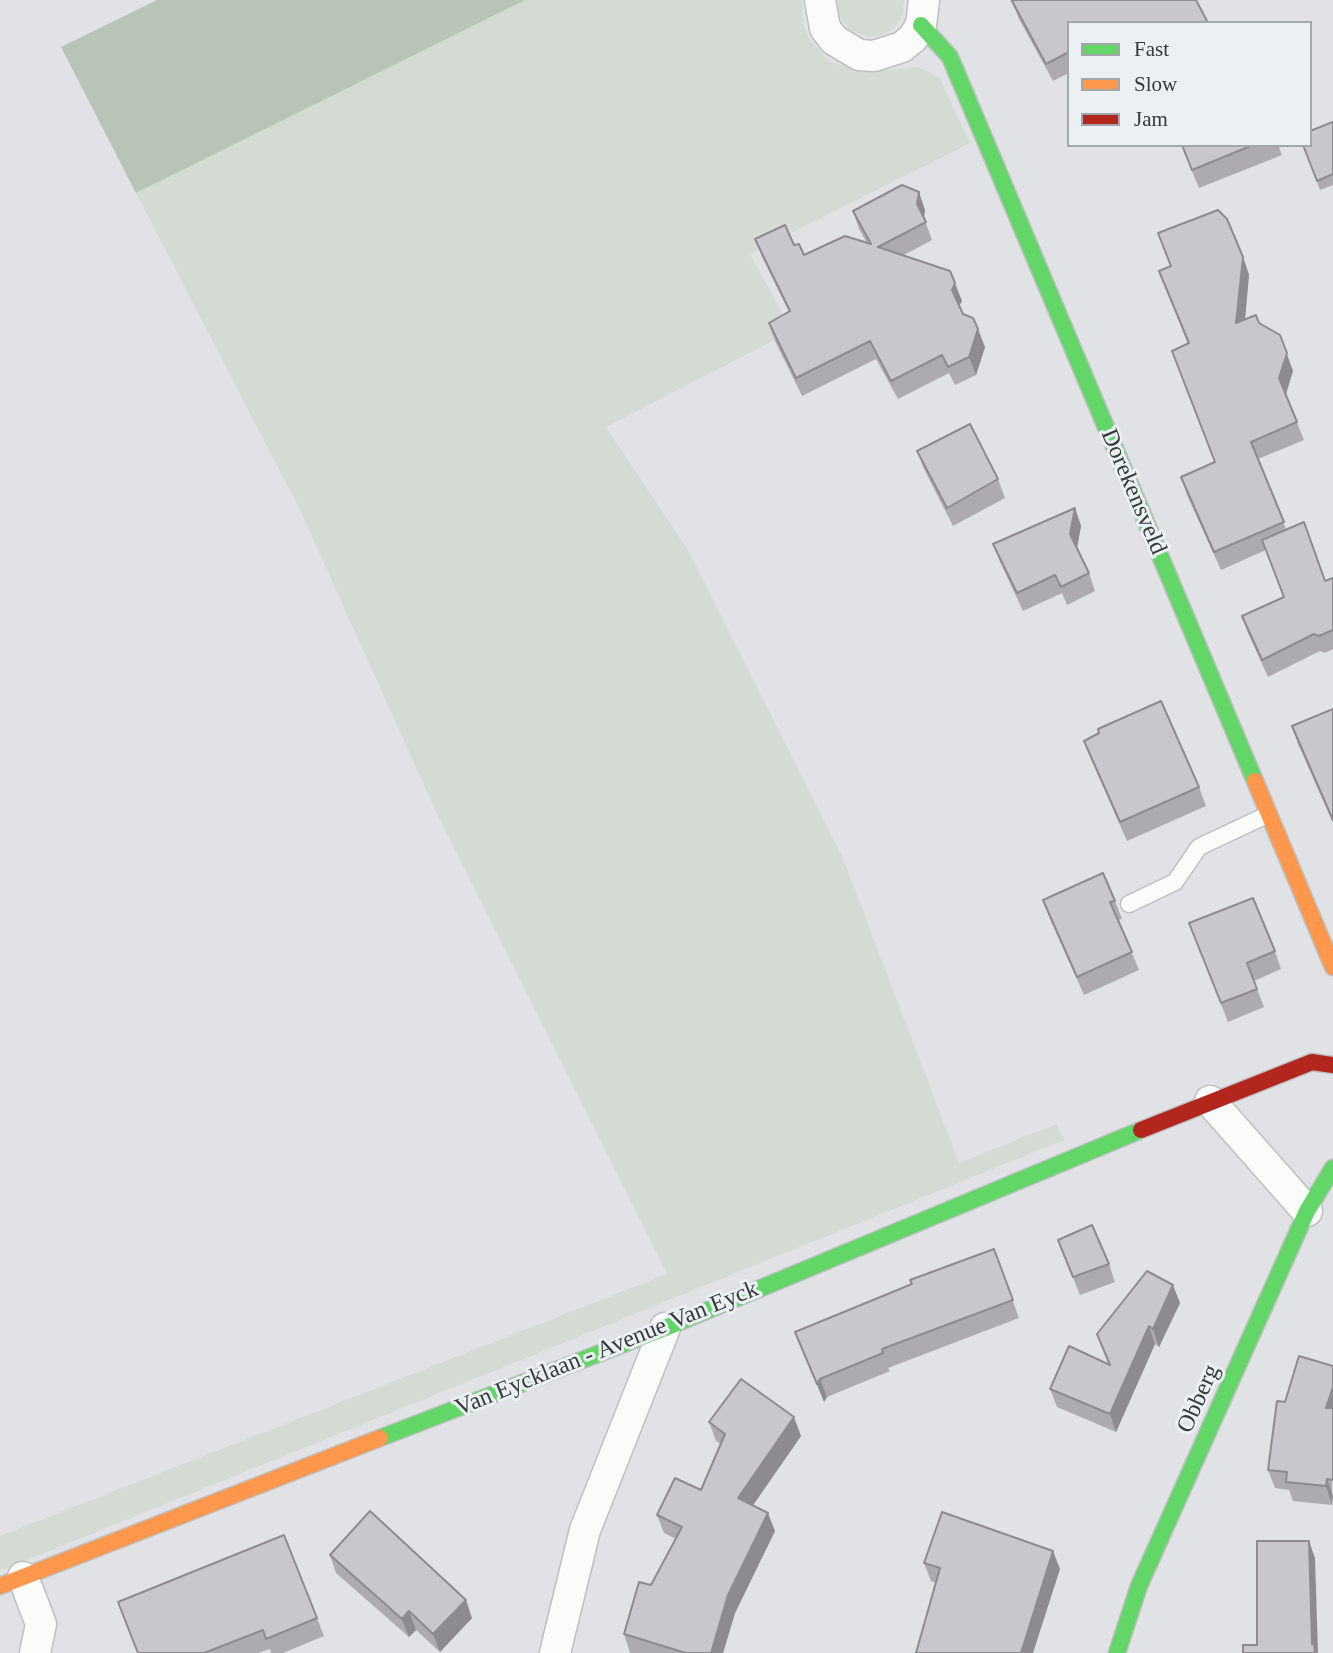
<!DOCTYPE html>
<style>
body{margin:0}
#map{position:relative;width:1333px;height:1653px;overflow:hidden;background:#e0e2e5;font-family:"Times New Roman",serif}
canvas{display:block}
.legend{position:absolute;left:1067px;top:21px;width:245px;height:126px;box-sizing:border-box;background:#ebf0f4;border:2px solid #a3a7aa;margin:0;padding:9px 12px;list-style:none;font-size:21px;color:#37393a}
.legend li{display:flex;align-items:center;gap:14px;height:35px}
.legend b{width:35px;border:2px solid #a3a7aa}
</style>
<div id="map">
<canvas width="1333" height="1653"></canvas>
<ul class="legend">
<li><b style="height:9px;background:#63d668"></b>Fast</li>
<li><b style="height:9px;background:#ff974d"></b>Slow</li>
<li><b style="height:9px;background:#b3261e"></b>Jam</li>
</ul>
</div>
<script>
const c = document.querySelector('canvas').getContext('2d');
c.lineJoin = 'round';
function fill(path, color) {
  c.fillStyle = color;
  c.fill(path, 'evenodd');
}
function shape(rows) {
  const path = new Path2D();
  for (const r of rows) {
    path.moveTo(r[0], r[1]);
    for (let i = 2; i < r.length; i += 2) path.lineTo(r[i], r[i + 1]);
  }
  return path;
}
function trace(path, color, width, dash) {
  c.strokeStyle = color;
  c.lineWidth = width;
  c.lineCap = dash ? 'butt' : 'round';
  c.setLineDash(dash || []);
  c.stroke(path);
}
function drawText(font, color, halo, rows, align = 'center') {
  c.font = font + ' "Times New Roman",serif';
  c.lineWidth = 6;
  c.setLineDash([]);
  c.textBaseline = 'middle';
  c.strokeStyle = halo;
  c.fillStyle = color;
  for (const [text, x, y, turn = 0] of rows) {
    c.save();
    c.translate(x, y);
    c.rotate((+turn || 0) * Math.PI / 180);
    c.textAlign = isNaN(turn) ? turn : align;
    if (halo) c.strokeText(text, 0, 0);
    c.fillText(text, 0, 0);
    c.restore();
  }
}
fill(shape([
 [525,0,802,0,803,24,810,40,829,61,860,72,918,67,939,77,970,143,750,254,792,331,606,427,688,550,842,856,959,1163,1056,1124,1064,1140,0,1571,0,1536,667,1274,438,816,300,510,136,193],
 [837,0,904,0,903,14,895,27,883,35,869,37,849,30,840,17]
]), '#d3dbd2');
fill(shape([
 [157,0,525,0,136,193,61,47]
]), '#b8c4b6');
const lane = shape([
 [1129,904,1175,882,1199,847,1267,815]
]);
const street = shape([
 [820,0,825,28,834,40,859,55,874,56,902,47,913,38,921,25,924,0],
 [1210,1101,1307,1211],
 [23,1577,41,1624,35,1653],
 [555,1653,585,1530,665,1328]
]);
const fast = shape([
 [921,25,950,57,1255,781],
 [380,1438,665,1328,1141,1130],
 [1117,1653,1139,1586,1307,1211,1333,1168]
]);
const slow = shape([
 [1255,781,1333,967],
 [0,1586,380,1438]
]);
const jam = shape([
 [1141,1130,1312,1062,1333,1065]
]);
trace(lane, '#bdbfc1', 19);
trace(street, '#bdbfc1', 33);
trace(fast, '#bdbfc1', 19);
trace(slow, '#bdbfc1', 19);
trace(jam, '#bdbfc1', 19);
trace(lane, '#fafbfb', 16);
trace(street, '#fafbfb', 30);
trace(fast, '#63d668', 16);
trace(slow, '#ff974d', 16);
trace(jam, '#b3261e', 16);
fill(shape([
 [1012,1,1069,23,1069,73,1053,81,1019,19],
 [1333,122,1333,185,1320,190,1303,145],
 [1181,145,1278,145,1282,155,1199,188],
 [925,210,924,218,932,240,904,255,962,301,959,306,963,314,985,347,976,375,955,385,949,373,898,399,876,359,802,396,775,341,769,323,789,312,762,257,755,239,794,245,804,255,867,243,859,229,853,211],
 [1158,233,1243,257,1249,275,1245,319,1259,323,1293,371,1286,395,1304,440,1258,459,1286,529,1325,581,1333,579,1333,649,1325,653,1320,651,1268,677,1248,633,1242,616,1283,597,1266,550,1221,570,1187,495,1181,477,1214,462,1188,344,1159,271,1170,266],
 [917,451,998,479,1005,498,953,526,924,469],
 [1075,508,1081,526,1077,549,1089,573,1095,591,1067,605,1062,593,1023,611,1000,562,993,544],
 [1333,709,1333,823,1298,744,1292,726],
 [1099,734,1199,787,1206,806,1127,841,1091,759,1084,741],
 [1043,900,1115,901,1122,919,1118,920,1139,970,1084,995,1050,919],
 [1189,923,1275,951,1281,969,1254,981,1264,1007,1228,1022],
 [1058,1240,1109,1264,1115,1282,1080,1295],
 [994,1249,1019,1318,888,1368,890,1371,827,1397,824,1402,795,1332,912,1284],
 [1180,1303,1159,1347,1155,1344,1116,1432,1057,1407,1050,1389,1109,1364,1097,1334],
 [1333,1366,1332,1505,1293,1501,1289,1490,1275,1488,1268,1470,1285,1402],
 [709,1422,801,1436,752,1505,775,1531,735,1613,723,1653,630,1653,624,1634,676,1539,664,1533,657,1515,701,1490,721,1444,716,1441],
 [330,1555,472,1618,440,1652,416,1630,409,1637,336,1573],
 [924,1563,1060,1569,936,1583,931,1581],
 [317,1618,324,1636,283,1653,271,1653,270,1649,258,1653,137,1653]
]), '#adabb1');
fill(shape([
 [919,192,925,210,923,222,917,204],
 [1243,257,1249,275,1243,341,1236,323],
 [955,283,962,301,958,308,952,290],
 [978,329,985,347,976,375,969,357],
 [1280,335,1293,371,1285,396,1279,378],
 [1075,508,1081,526,1076,552,1070,534],
 [1173,1285,1180,1303,1159,1347,1153,1329],
 [1149,1326,1155,1344,1116,1432,1110,1414],
 [820,1379,827,1397,824,1402,817,1384],
 [1333,1387,1333,1427,1326,1408],
 [794,1417,801,1436,745,1517,738,1498],
 [1327,1479,1333,1496,1332,1505,1326,1486],
 [768,1513,775,1531,735,1613,723,1653,711,1653,728,1595],
 [1309,1541,1315,1558,1318,1653,1315,1653,1312,1644],
 [1053,1551,1060,1569,1033,1653,1021,1653],
 [466,1600,472,1618,440,1652,433,1634],
 [409,1611,416,1630,409,1637,402,1619]
]), '#8d8b90');
const building = shape([
 [1014,0,1196,0,1208,23,1069,23,1069,52,1046,64,1012,1,1014,0],
 [1333,122,1333,174,1317,181,1303,145,1310,145,1310,131,1333,122],
 [1182,145,1253,145,1192,170,1182,145],
 [902,185,919,192,917,204,926,222,878,247,950,271,955,283,952,290,963,314,973,318,978,329,969,357,948,367,942,355,891,381,870,341,796,378,769,323,790,311,755,239,785,225,794,245,799,244,804,255,845,236,871,244,853,211,902,185],
 [1218,210,1227,219,1243,257,1236,323,1256,315,1259,323,1280,335,1287,353,1279,378,1297,422,1251,442,1284,522,1214,552,1181,477,1215,462,1172,351,1189,343,1159,271,1171,266,1158,233,1218,210],
 [970,424,998,479,947,508,917,451,970,424],
 [1075,508,1070,534,1089,573,1061,587,1055,575,1017,593,993,544,1075,508],
 [1304,522,1325,581,1333,578,1333,630,1319,636,1314,634,1262,660,1242,616,1284,597,1262,540,1304,522],
 [1161,701,1199,787,1120,822,1084,741,1099,733,1098,729,1161,701],
 [1333,709,1333,820,1292,726,1333,709],
 [1103,873,1115,901,1110,902,1132,952,1077,977,1043,900,1103,873],
 [1253,898,1275,951,1247,963,1257,989,1221,1003,1189,923,1253,898],
 [1092,1225,1109,1264,1073,1277,1058,1240,1092,1225],
 [994,1249,1013,1300,882,1349,883,1353,820,1379,817,1384,795,1332,912,1284,910,1280,994,1249],
 [1147,1271,1173,1285,1153,1329,1149,1326,1110,1414,1050,1389,1069,1346,1110,1365,1097,1334,1147,1271],
 [1299,1356,1333,1366,1333,1387,1326,1408,1333,1408,1333,1480,1327,1479,1326,1486,1286,1482,1287,1472,1268,1470,1277,1401,1285,1402,1299,1356],
 [741,1379,794,1417,738,1498,768,1513,728,1595,711,1653,686,1653,624,1634,639,1582,651,1585,682,1527,657,1515,675,1478,701,1490,725,1434,709,1422,741,1379],
 [370,1511,466,1600,433,1634,409,1611,402,1619,330,1555,370,1511],
 [942,1512,1053,1551,1021,1653,916,1653,940,1568,924,1563,942,1512],
 [284,1535,317,1618,266,1639,263,1630,204,1653,138,1653,118,1602,284,1535],
 [1257,1541,1309,1541,1312,1644,1314,1644,1315,1653,1243,1653,1243,1645,1257,1645,1257,1541]
]);
fill(building, '#c9c7ce');
trace(building, '#8d8b90', 2);
drawText('24px', '#37393a', '#ebf0f4', [
 ["Dorekensveld",1133,492,67],
 ["Van Eycklaan - Avenue Van Eyck",607,1349,-22],
 ["Obberg",1199,1399,-66]
]);
</script>
